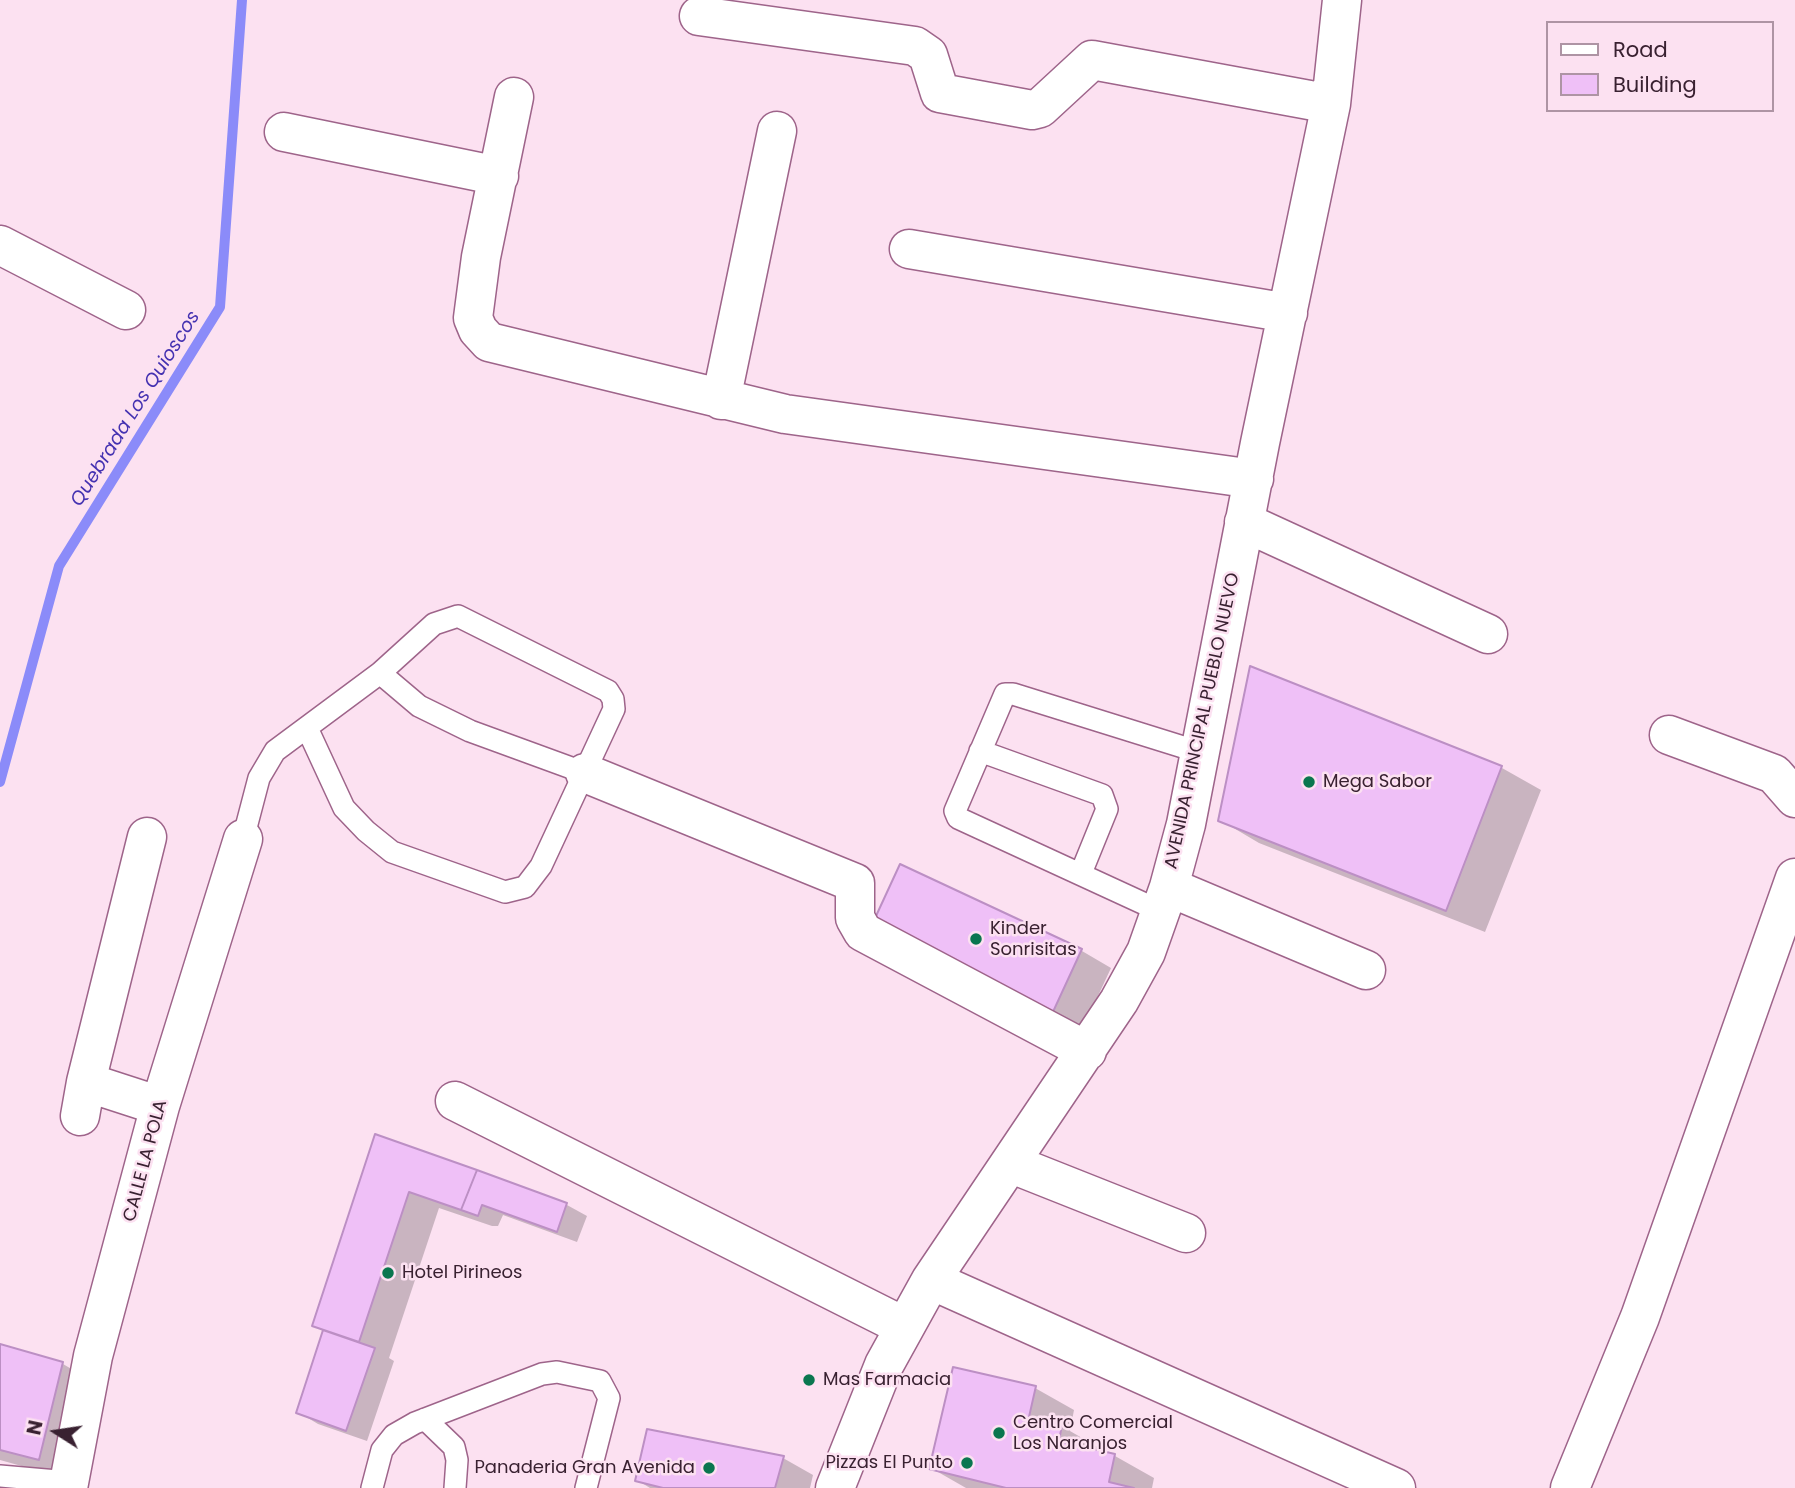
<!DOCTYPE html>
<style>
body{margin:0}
#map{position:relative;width:1795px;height:1488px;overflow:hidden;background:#fce1f1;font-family:Poppins,sans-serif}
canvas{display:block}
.legend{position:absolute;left:1546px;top:21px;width:228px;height:91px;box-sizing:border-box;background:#fce1f1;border:2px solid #ae94a4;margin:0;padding:9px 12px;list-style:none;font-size:21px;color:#392131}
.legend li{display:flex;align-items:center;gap:14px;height:35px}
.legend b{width:35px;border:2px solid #ae94a4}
.north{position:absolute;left:21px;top:1397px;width:70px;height:70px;-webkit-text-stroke:5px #fce1f1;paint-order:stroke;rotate:282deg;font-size:19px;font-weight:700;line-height:28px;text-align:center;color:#392131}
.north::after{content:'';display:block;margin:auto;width:24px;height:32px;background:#392131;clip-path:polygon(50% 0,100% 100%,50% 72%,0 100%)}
</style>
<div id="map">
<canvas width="1795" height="1488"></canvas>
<ul class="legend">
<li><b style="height:9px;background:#fff"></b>Road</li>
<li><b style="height:19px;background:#efc0f7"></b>Building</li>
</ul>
<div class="north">N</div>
</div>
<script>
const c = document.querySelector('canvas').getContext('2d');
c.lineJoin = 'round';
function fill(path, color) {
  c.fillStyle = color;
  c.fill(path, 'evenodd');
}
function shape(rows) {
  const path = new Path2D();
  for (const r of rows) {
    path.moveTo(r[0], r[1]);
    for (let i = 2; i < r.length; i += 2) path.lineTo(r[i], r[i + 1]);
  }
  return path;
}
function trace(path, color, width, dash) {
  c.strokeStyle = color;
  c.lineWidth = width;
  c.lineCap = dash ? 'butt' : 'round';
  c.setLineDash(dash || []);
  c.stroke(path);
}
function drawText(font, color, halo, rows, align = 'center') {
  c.font = font + ' Poppins,sans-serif';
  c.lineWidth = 5;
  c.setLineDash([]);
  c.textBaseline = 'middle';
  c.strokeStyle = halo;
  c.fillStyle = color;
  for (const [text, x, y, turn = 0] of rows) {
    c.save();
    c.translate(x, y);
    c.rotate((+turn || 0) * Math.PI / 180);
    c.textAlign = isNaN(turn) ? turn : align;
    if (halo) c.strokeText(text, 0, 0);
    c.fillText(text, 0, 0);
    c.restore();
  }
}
fill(shape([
 [1251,669,1502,768,1541,790,1485,932,1259,843,1220,820],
 [901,866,1082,951,1111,968,1076,1043],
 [376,1137,567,1205,587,1216,577,1242,503,1215,498,1226,492,1226,439,1208,389,1358,394,1361,367,1441,318,1424,298,1412,325,1332,314,1326],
 [0,1346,63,1364,102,1387,79,1482,0,1460],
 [1035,1388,1074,1410,1070,1431,1101,1449,1100,1452,1115,1456,1154,1478,1152,1488,966,1488,931,1468],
 [783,1458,813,1475,810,1488,650,1488,637,1480]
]), '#0003');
trace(shape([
 [0,782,59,566,220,307,242,0]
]), '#8b8bf9', 10);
const building = shape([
 [1250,666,1502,766,1446,911,1218,821,1250,666],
 [900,864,1082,949,1046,1027,864,942,900,864],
 [375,1134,477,1170,461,1210,409,1192,359,1342,312,1326,375,1134],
 [477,1170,567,1203,557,1232,482,1205,478,1216,461,1210,477,1170],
 [323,1330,375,1348,346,1431,296,1413,323,1330],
 [0,1344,63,1362,39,1460,0,1450,0,1344],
 [953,1367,1036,1386,1029,1417,1062,1425,1059,1441,1115,1454,1109,1482,1134,1488,1006,1488,929,1469,953,1367],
 [647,1429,784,1456,775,1488,663,1488,635,1481,647,1429]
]);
fill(building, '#efc0f7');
trace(building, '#bc8fc4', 2);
const lane = shape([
 [380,673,419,706,470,731,585,773],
 [980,751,1102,795,1107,809,1081,873],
 [243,839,259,778,275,751,380,673,434,624,458,616,608,691,613,699,614,709,541,866,525,887,505,892,392,852,366,831,344,808,307,728],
 [1160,911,958,818,955,811,1005,694,1013,694,1199,752],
 [425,1419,454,1447,457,1460,455,1488],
 [0,1476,69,1482],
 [372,1488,382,1450,394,1435,415,1423,542,1374,557,1372,600,1381,609,1398,586,1488]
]);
const street = shape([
 [699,16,915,46,928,55,940,93,1032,110,1040,108,1092,60,1331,104],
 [514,97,481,257,473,318,478,330,489,342,785,414,1254,479],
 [284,132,499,176],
 [0,245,126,310],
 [909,249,1288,313],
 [721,400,777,131],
 [1244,522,1488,634],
 [1669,735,1774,774,1795,798],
 [585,773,855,883,855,918,863,932,1087,1051],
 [147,837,86,1082,160,1106],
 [1169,887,1366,970],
 [455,1101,905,1327],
 [80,1116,86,1082],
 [1012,1164,1186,1233],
 [931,1280,1396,1488],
 [68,1488,93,1356,160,1106,243,839],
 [835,1488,884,1365,905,1327,931,1280,1119,1001,1146,952,1169,887,1186,824,1260,443,1331,104,1342,0],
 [1570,1488,1640,1317,1795,878]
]);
trace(lane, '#9e648a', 24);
trace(street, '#9e648a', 41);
trace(lane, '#fff', 21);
trace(street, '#fff', 38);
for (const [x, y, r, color] of [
 [1309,782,7,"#0a764f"],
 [976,939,7,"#0a764f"],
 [388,1273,7,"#0a764f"],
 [809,1380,7,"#0a764f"],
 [999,1433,7,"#0a764f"],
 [967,1463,7,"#0a764f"],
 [709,1468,7,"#0a764f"]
]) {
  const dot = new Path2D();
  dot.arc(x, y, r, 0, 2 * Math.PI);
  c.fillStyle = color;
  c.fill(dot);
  trace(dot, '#fce1f1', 2.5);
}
drawText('18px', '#392131', '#fce1f1', [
 ["AVENIDA PRINCIPAL PUEBLO NUEVO",1203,721,-78],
 ["CALLE LA POLA",146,1161,-75]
]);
drawText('18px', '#392131', '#fce1f1', [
 ["Mega Sabor",1323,782],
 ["Kinder",990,929],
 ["Sonrisitas",990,950],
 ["Hotel Pirineos",402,1273],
 ["Mas Farmacia",823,1380],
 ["Centro Comercial",1013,1423],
 ["Los Naranjos",1013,1444],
 ["Pizzas El Punto",953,1463,"right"],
 ["Panaderia Gran Avenida",695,1468,"right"]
], 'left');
drawText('italic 19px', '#4532b1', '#fce1f1', [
 ["Quebrada Los Quioscos",136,409,-58]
]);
</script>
